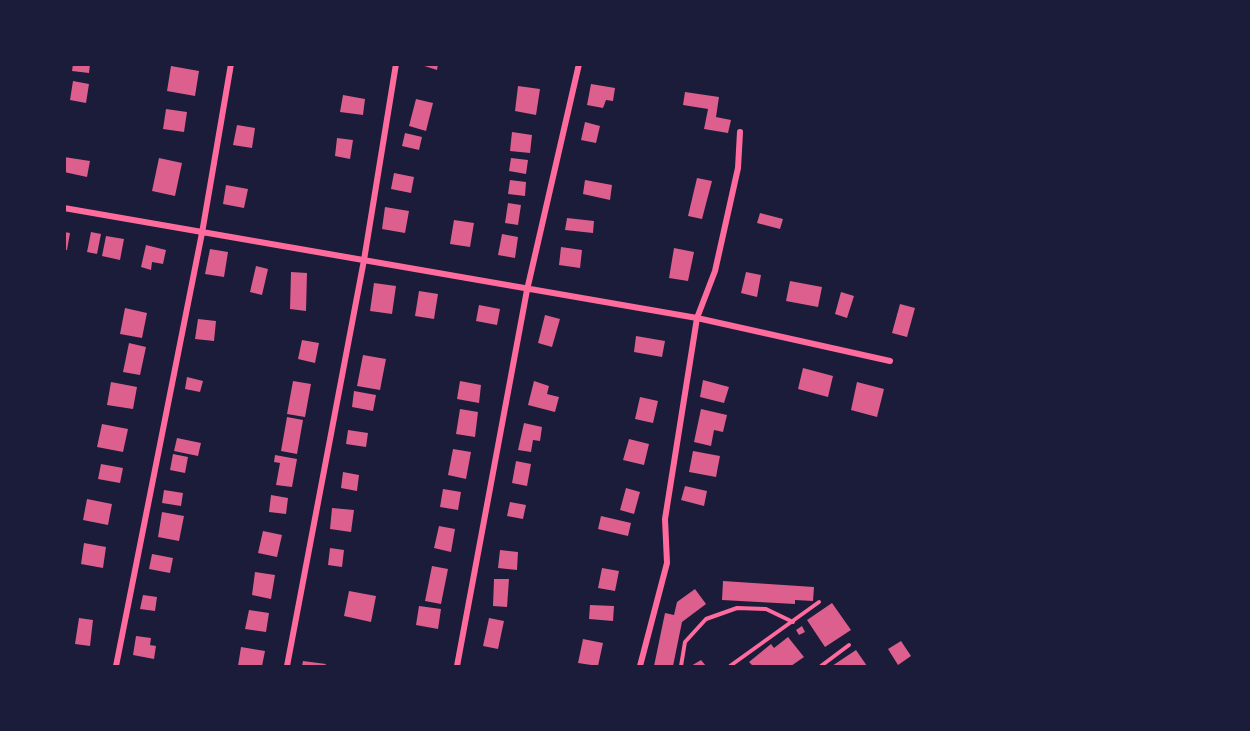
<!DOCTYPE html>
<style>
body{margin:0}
#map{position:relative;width:1250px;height:731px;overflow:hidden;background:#1b1b3a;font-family:"Noto Sans",sans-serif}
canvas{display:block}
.frame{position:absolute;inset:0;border:66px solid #1b1b3a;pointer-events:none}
</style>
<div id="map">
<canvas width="1250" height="731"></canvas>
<div class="frame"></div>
</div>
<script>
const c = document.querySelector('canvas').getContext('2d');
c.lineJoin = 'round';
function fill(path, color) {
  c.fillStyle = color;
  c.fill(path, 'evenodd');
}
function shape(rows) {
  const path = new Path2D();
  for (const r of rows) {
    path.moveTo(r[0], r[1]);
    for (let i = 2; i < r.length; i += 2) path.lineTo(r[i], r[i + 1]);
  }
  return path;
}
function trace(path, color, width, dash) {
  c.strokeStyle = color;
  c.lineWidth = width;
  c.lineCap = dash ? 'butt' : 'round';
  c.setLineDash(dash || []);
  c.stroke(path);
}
fill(shape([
 [73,64,90,64,89,73,72,71],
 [418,64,438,64,437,70],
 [171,66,199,71,195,96,167,91],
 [73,81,89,84,86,103,70,100],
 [591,84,615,88,613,101,606,100,603,108,587,105],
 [518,86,540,89,536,115,515,111],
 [685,92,719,97,716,117,731,120,728,133,704,129,708,109,683,105],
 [343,95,365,99,363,115,340,112],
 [416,99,433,103,426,131,409,126],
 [166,109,187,112,184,132,163,129],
 [585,122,600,126,596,143,581,140],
 [237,125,255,128,252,148,233,145],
 [512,132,532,135,530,153,510,151],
 [405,133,422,137,419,150,402,146],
 [337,138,353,140,350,159,335,156],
 [64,157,90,161,87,177,64,172],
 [159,158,182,163,175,196,152,191],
 [511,158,528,160,526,174,509,171],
 [394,173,414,177,411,193,391,189],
 [697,178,712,181,702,219,688,216],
 [510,180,526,182,525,196,508,194],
 [585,180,612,185,610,200,583,194],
 [226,185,248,189,244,208,223,204],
 [508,203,521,205,518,225,505,223],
 [385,207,409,211,405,233,382,229],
 [760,213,783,219,780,229,757,223],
 [567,218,594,221,593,233,565,230],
 [454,220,474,223,470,247,450,244],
 [64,232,70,233,67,250,64,250],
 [91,232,101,234,97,254,87,252],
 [502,234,518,237,515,258,498,255],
 [106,236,124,239,120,260,102,256],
 [146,245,166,250,163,264,152,262,151,270,141,267],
 [561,247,582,250,580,268,559,265],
 [674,248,694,252,688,281,669,278],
 [210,249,228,252,224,277,205,274],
 [256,266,268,269,262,295,250,292],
 [291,272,307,273,306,311,290,309],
 [746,272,761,275,757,297,741,293],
 [790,281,822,287,818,307,786,301],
 [374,283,396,286,392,314,370,311],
 [419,291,438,294,434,319,415,316],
 [841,292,854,296,847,318,835,314],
 [900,304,915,308,907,337,892,333],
 [479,305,500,309,497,325,476,321],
 [125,308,147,313,142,338,120,334],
 [545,315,560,319,552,347,538,343],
 [198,319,216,321,214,341,195,339],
 [636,336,665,341,662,357,634,352],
 [302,340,319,343,315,363,298,359],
 [129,343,146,347,140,375,123,372],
 [363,355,386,359,380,390,357,386],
 [803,368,833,376,828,397,798,389],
 [187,377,203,381,200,392,185,389],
 [703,380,729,387,724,403,700,397],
 [293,381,311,384,305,417,287,414],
 [460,381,481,385,479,403,457,399],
 [534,381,549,386,547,394,559,397,555,412,528,405],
 [111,382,137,387,133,409,107,405],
 [857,382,884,389,877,417,851,410],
 [354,391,376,395,373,411,352,407],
 [640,397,658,401,653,423,635,419],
 [460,409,478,412,475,437,456,434],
 [701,409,727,415,723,432,714,430,711,446,694,442],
 [287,417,303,420,297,454,281,451],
 [524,423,542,427,540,441,533,440,531,452,518,450],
 [102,424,128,429,123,452,97,447],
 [348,430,368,433,366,447,346,444],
 [177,438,201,443,198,456,174,451],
 [629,439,649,444,644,465,623,460],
 [453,449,471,452,466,479,448,475],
 [693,451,720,456,716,477,689,472],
 [173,454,188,457,185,473,170,470],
 [275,455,297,459,292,487,276,485,280,463,274,462],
 [516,461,531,464,527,486,512,483],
 [101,464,123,468,120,483,98,479],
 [343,472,359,475,357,491,341,488],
 [685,486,707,491,704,506,681,500],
 [626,488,640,492,634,514,620,510],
 [443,489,461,492,458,510,440,507],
 [164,490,183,493,181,506,162,503],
 [271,495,288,498,286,514,269,512],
 [87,499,112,504,108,525,83,520],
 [510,502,526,505,523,519,507,516],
 [332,508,354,510,351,532,330,529],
 [162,512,184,516,179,541,158,537],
 [601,516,631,523,628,536,598,529],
 [439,526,455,529,451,552,434,548],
 [263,531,282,535,277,557,258,553],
 [84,543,106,547,103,568,81,564],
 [330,548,344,550,342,567,328,565],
 [500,550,518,552,517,570,498,568],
 [152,554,173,558,170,573,149,569],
 [432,566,448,569,441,604,425,601],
 [602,568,619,571,615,591,598,588],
 [255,572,275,575,271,599,252,595],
 [494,579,509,579,507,607,493,606],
 [723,581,814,587,813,601,795,600,795,604,722,600],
 [695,589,706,604,682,622,673,666,654,666,665,613,674,615,677,602],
 [349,591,376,596,371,622,344,616],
 [143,595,157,597,155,611,140,609],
 [832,603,851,630,825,647,807,620],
 [590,605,614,606,613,621,589,619],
 [419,606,441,609,438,629,416,625],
 [249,610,269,613,266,632,245,629],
 [79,618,93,620,90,646,75,644],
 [489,618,504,621,498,649,483,646],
 [802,626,805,632,799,635,796,630],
 [136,636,151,638,150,645,156,646,154,659,133,655],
 [788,637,804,657,791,666,750,666,752,665,749,662,771,644,774,648],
 [583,639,603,643,598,666,578,663],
 [901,641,911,656,898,665,888,649],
 [241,647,265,651,262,666,238,666],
 [856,650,867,666,832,666],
 [701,660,706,666,691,666],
 [303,661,326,664,325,666,302,666]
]), '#dd5f8e');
trace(shape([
 [681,666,685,642,706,619,737,608,766,609,793,622],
 [730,666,819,602],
 [821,666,849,645]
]), '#ff6b9d', 4);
trace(shape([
 [64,208,697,318,890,361],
 [116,666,202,233,231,64],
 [287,666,364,260,396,64],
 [457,666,527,290,579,64],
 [640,666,667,563,665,519,697,318,715,271,738,168,740,132]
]), '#ff6b9d', 6);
</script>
